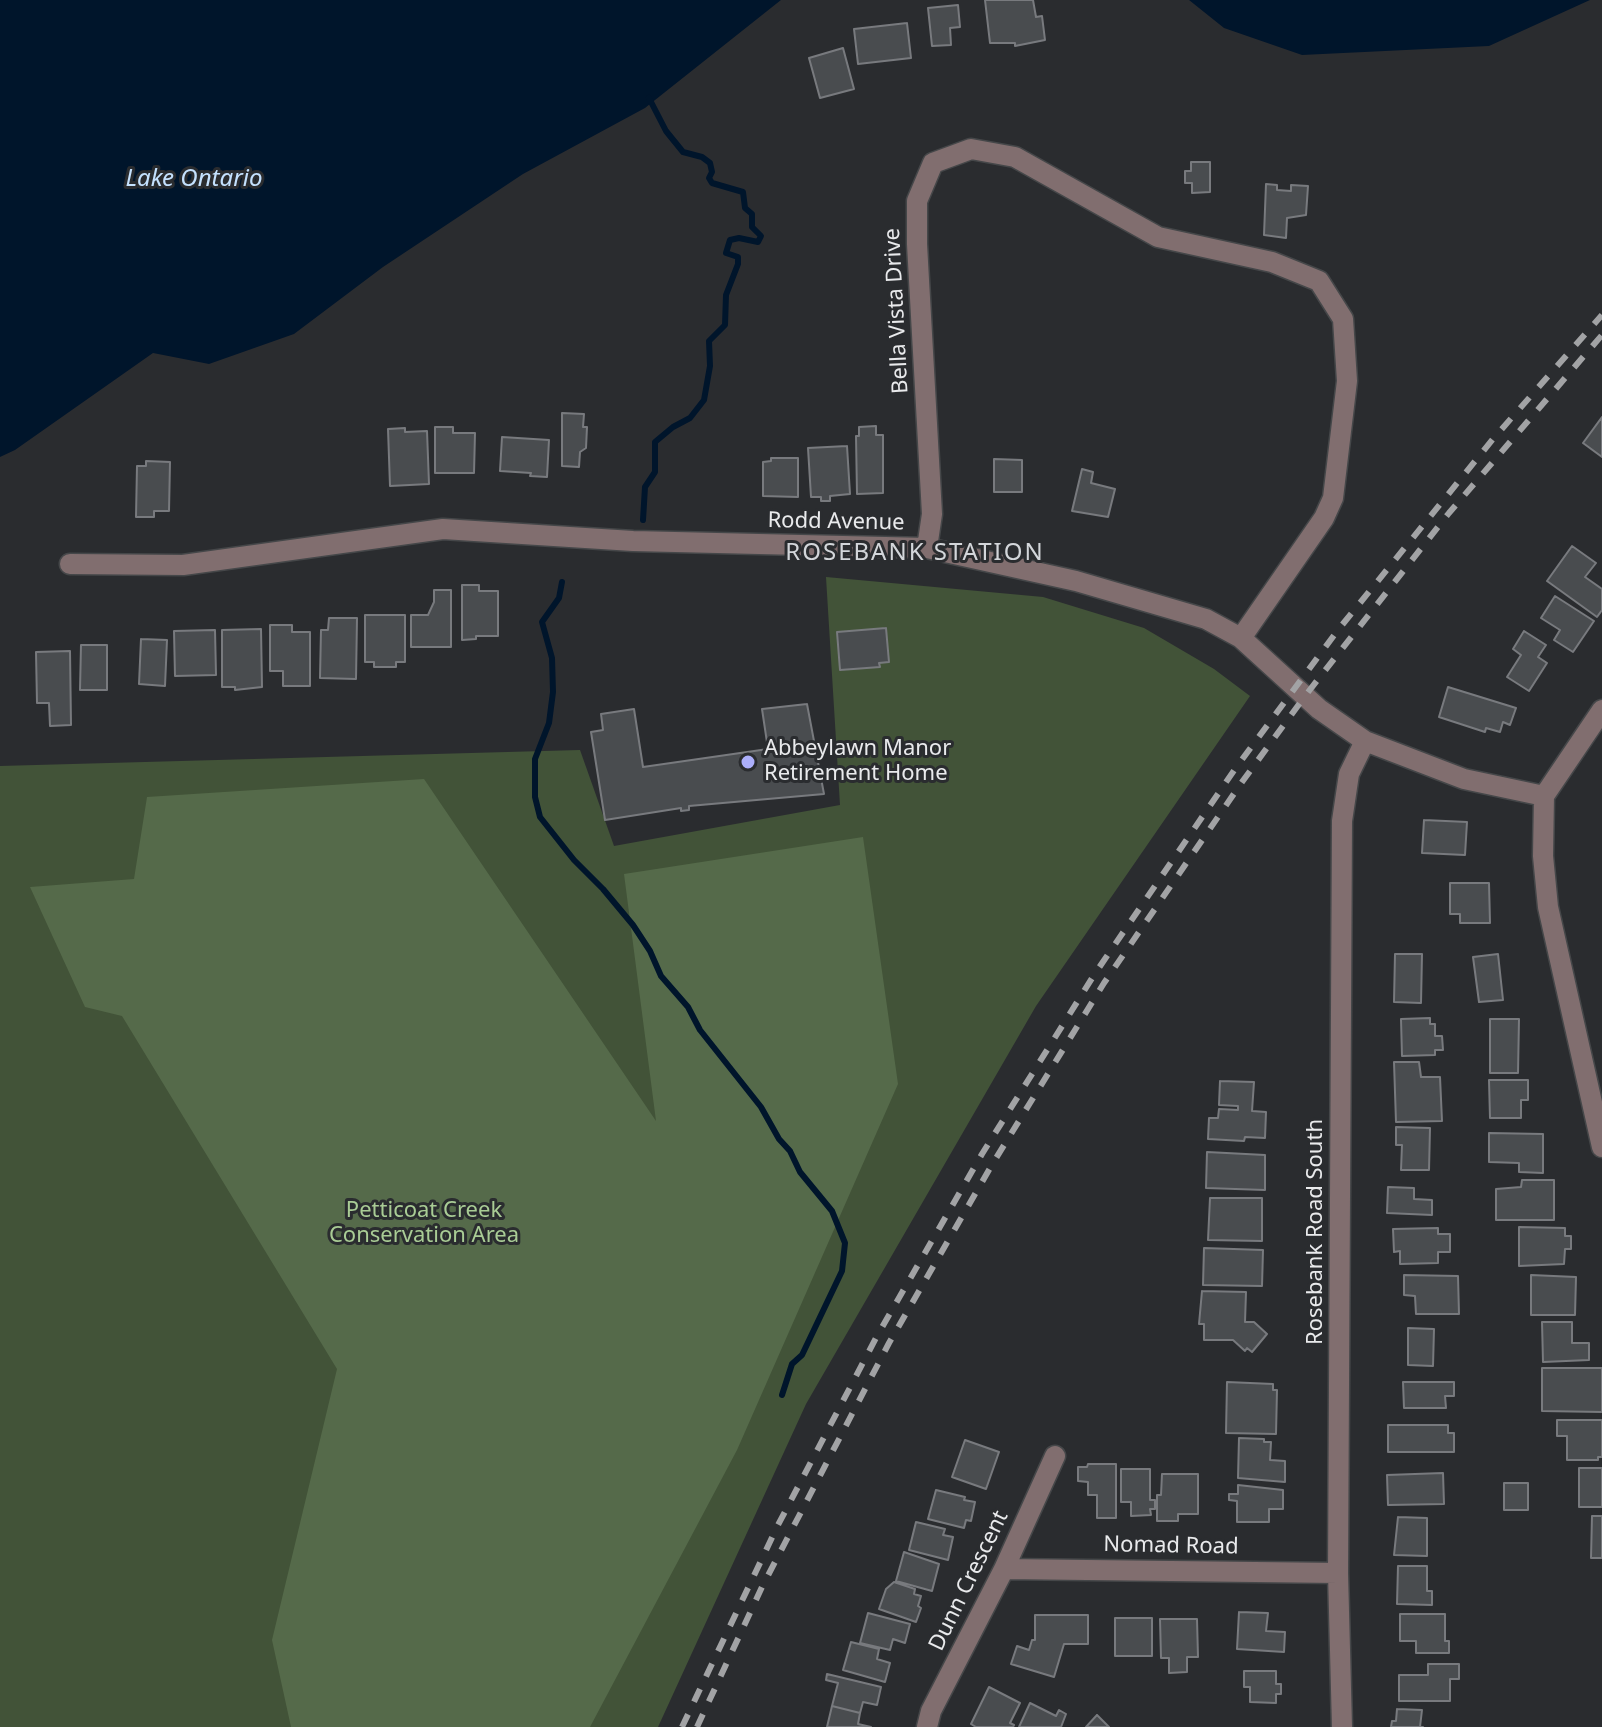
<!DOCTYPE html>
<style>
body{margin:0}
canvas{display:block;background:#2a2c2f}
</style>
<canvas width="1602" height="1727"></canvas>
<script>
const c = document.querySelector('canvas').getContext('2d');
c.lineJoin = 'round';
function fill(path, color) {
  c.fillStyle = color;
  c.fill(path, 'evenodd');
}
function shape(rows) {
  const path = new Path2D();
  for (const r of rows) {
    path.moveTo(r[0], r[1]);
    for (let i = 2; i < r.length; i += 2) path.lineTo(r[i], r[i + 1]);
  }
  return path;
}
function trace(path, color, width, dash) {
  c.strokeStyle = color;
  c.lineWidth = width;
  c.lineCap = dash ? 'butt' : 'round';
  c.setLineDash(dash || []);
  c.stroke(path);
}
function drawText(font, color, halo, rows, align = 'center') {
  c.font = font + ' "Noto Sans",sans-serif';
  c.lineWidth = 6;
  c.setLineDash([]);
  c.textBaseline = 'middle';
  c.strokeStyle = halo;
  c.fillStyle = color;
  for (const [text, x, y, turn = 0] of rows) {
    c.save();
    c.translate(x, y);
    c.rotate((+turn || 0) * Math.PI / 180);
    c.textAlign = isNaN(turn) ? turn : align;
    if (halo) c.strokeText(text, 0, 0);
    c.fillText(text, 0, 0);
    c.restore();
  }
}
fill(shape([
 [826,577,1043,597,1144,628,1214,669,1250,696,1036,1006,806,1404,658,1727,0,1727,0,766,580,750,614,846,840,805]
]), '#425338');
fill(shape([
 [424,779,656,1121,624,874,863,837,898,1084,737,1450,590,1727,291,1727,272,1640,337,1369,122,1016,85,1007,30,887,134,879,147,797]
]), '#556a4a');
fill(shape([
 [0,0,781,0,645,108,523,174,383,267,294,334,209,364,153,353,15,450,0,457],
 [1189,0,1590,0,1489,46,1302,55,1224,28]
]), '#00152b');
trace(shape([
 [643,520,645,487,655,472,655,442,673,427,690,418,704,400,710,366,709,341,725,325,726,295,738,264,738,257,726,253,730,240,739,238,758,242,761,236,752,227,752,214,745,208,743,192,712,183,709,178,712,172,710,163,702,157,683,152,666,131,649,98],
 [562,582,559,598,542,622,552,658,553,692,549,723,535,759,535,797,540,817,574,860,603,889,633,925,650,951,661,976,688,1007,700,1030,761,1107,779,1139,790,1151,800,1172,832,1211,845,1243,842,1271,802,1355,792,1364,782,1395]
]), '#00152b', 6);
const building = shape([
 [985,0,1033,0,1036,17,1042,16,1045,40,1015,46,1015,43,990,43,985,0],
 [958,5,960,27,950,28,951,45,932,46,928,8,958,5],
 [907,23,911,58,858,64,854,29,907,23],
 [843,48,854,89,820,98,809,58,843,48],
 [1191,162,1210,162,1210,192,1192,193,1192,183,1185,183,1185,171,1191,171,1191,162],
 [1266,184,1277,185,1277,190,1291,191,1291,185,1308,186,1306,215,1287,218,1286,238,1264,235,1266,184],
 [562,413,584,414,583,427,587,427,586,448,580,452,579,467,562,466,562,413],
 [1602,417,1602,457,1583,443,1602,417],
 [876,426,876,435,883,435,883,493,857,494,856,436,859,436,859,427,876,426],
 [435,427,453,427,453,433,475,433,474,473,435,473,435,427],
 [405,428,405,432,427,431,429,484,390,486,388,429,405,428],
 [502,437,549,440,547,477,530,476,531,473,500,471,502,437],
 [847,446,850,494,830,496,830,501,821,501,821,497,811,497,808,448,847,446],
 [771,458,798,458,798,497,763,496,763,462,771,461,771,458],
 [994,459,1022,460,1022,492,994,492,994,459],
 [146,461,170,462,169,511,154,511,154,517,136,517,137,466,146,466,146,461],
 [1082,469,1093,472,1091,483,1115,489,1108,517,1072,511,1082,469],
 [1572,546,1596,563,1585,577,1602,589,1602,610,1597,617,1547,581,1572,546],
 [462,585,479,585,479,591,498,591,498,636,476,636,476,639,462,640,462,585],
 [434,590,451,590,451,647,411,647,411,615,428,615,434,602,434,590],
 [1555,596,1594,621,1573,652,1554,640,1560,630,1541,618,1555,596],
 [365,615,405,615,405,662,396,662,396,667,374,667,374,662,365,662,365,615],
 [329,618,357,618,356,679,320,678,321,630,328,630,329,618],
 [270,625,292,625,292,632,310,632,310,686,283,686,283,671,270,671,270,625],
 [886,628,889,662,879,663,880,667,840,670,837,632,886,628],
 [261,629,262,687,235,690,235,687,222,687,222,630,261,629],
 [215,630,216,675,175,676,174,631,215,630],
 [1524,631,1546,645,1538,657,1547,663,1529,691,1507,677,1521,655,1513,649,1524,631],
 [141,639,167,640,165,686,139,684,141,639],
 [81,645,107,645,107,690,80,690,81,645],
 [70,651,71,725,50,726,49,703,37,703,36,652,70,651],
 [1448,687,1516,708,1510,725,1503,722,1500,732,1486,728,1485,732,1439,717,1448,687],
 [807,704,824,794,689,806,689,810,681,811,681,808,605,820,591,732,603,730,601,714,634,709,643,767,768,749,762,709,807,704],
 [1424,820,1467,822,1465,855,1422,853,1424,820],
 [1450,883,1489,883,1490,923,1460,923,1460,914,1450,914,1450,883],
 [1395,954,1422,954,1421,1003,1394,1002,1395,954],
 [1498,954,1503,1000,1479,1002,1473,957,1498,954],
 [1430,1018,1430,1024,1435,1024,1435,1036,1442,1036,1443,1050,1435,1050,1435,1055,1402,1056,1401,1019,1430,1018],
 [1490,1019,1519,1019,1518,1073,1490,1073,1490,1019],
 [1394,1062,1419,1062,1421,1077,1440,1077,1442,1121,1396,1122,1394,1062],
 [1489,1080,1528,1080,1528,1100,1521,1100,1521,1118,1490,1118,1489,1080],
 [1220,1081,1254,1082,1252,1111,1266,1112,1265,1138,1245,1137,1244,1141,1208,1139,1209,1118,1218,1118,1219,1109,1238,1110,1238,1106,1219,1105,1220,1081],
 [1396,1127,1430,1128,1429,1170,1401,1170,1402,1145,1396,1145,1396,1127],
 [1489,1133,1543,1134,1543,1173,1519,1172,1519,1163,1489,1162,1489,1133],
 [1207,1152,1265,1155,1265,1190,1206,1188,1207,1152],
 [1522,1180,1554,1180,1554,1220,1496,1220,1496,1189,1521,1187,1522,1180],
 [1388,1187,1414,1188,1414,1199,1432,1200,1432,1215,1387,1213,1388,1187],
 [1210,1198,1262,1198,1262,1241,1208,1240,1210,1198],
 [1519,1227,1565,1228,1565,1236,1571,1236,1571,1249,1565,1249,1564,1264,1519,1266,1519,1227],
 [1438,1228,1438,1234,1450,1234,1450,1252,1438,1252,1438,1263,1400,1264,1400,1251,1394,1252,1393,1229,1438,1228],
 [1204,1248,1263,1250,1262,1286,1203,1285,1204,1248],
 [1404,1275,1458,1276,1459,1314,1416,1314,1415,1296,1404,1295,1404,1275],
 [1531,1275,1576,1277,1575,1315,1531,1315,1531,1275],
 [1202,1291,1246,1292,1245,1322,1254,1322,1267,1334,1252,1352,1247,1348,1245,1351,1233,1340,1204,1340,1204,1324,1199,1324,1202,1291],
 [1542,1322,1572,1322,1572,1343,1589,1343,1589,1360,1543,1362,1542,1322],
 [1408,1328,1434,1329,1433,1366,1408,1365,1408,1328],
 [1542,1368,1602,1368,1602,1412,1542,1411,1542,1368],
 [1227,1382,1273,1384,1273,1390,1277,1390,1276,1434,1226,1433,1227,1382],
 [1403,1382,1454,1382,1454,1396,1445,1396,1446,1408,1404,1408,1403,1382],
 [1557,1420,1602,1420,1602,1457,1598,1457,1598,1460,1567,1460,1567,1436,1557,1436,1557,1420],
 [1388,1425,1448,1425,1448,1433,1454,1433,1454,1452,1388,1452,1388,1425],
 [1239,1438,1264,1439,1264,1442,1271,1442,1270,1460,1285,1461,1285,1482,1238,1478,1239,1438],
 [965,1440,999,1452,986,1489,952,1477,965,1440],
 [1088,1464,1116,1464,1116,1518,1097,1518,1097,1495,1088,1495,1088,1482,1078,1481,1078,1467,1087,1467,1088,1464],
 [1579,1468,1602,1468,1602,1507,1579,1507,1579,1468],
 [1121,1469,1150,1469,1150,1500,1155,1500,1155,1509,1150,1509,1151,1515,1131,1516,1131,1502,1121,1502,1121,1469],
 [1443,1473,1444,1504,1388,1505,1387,1475,1443,1473],
 [1162,1474,1198,1474,1198,1514,1178,1514,1178,1521,1157,1521,1157,1495,1161,1495,1162,1474],
 [1504,1483,1528,1483,1528,1510,1504,1510,1504,1483],
 [1238,1485,1283,1490,1283,1509,1269,1509,1269,1522,1237,1522,1237,1501,1229,1500,1229,1494,1238,1494,1238,1485],
 [936,1490,965,1497,964,1500,975,1502,971,1521,966,1520,964,1528,928,1519,936,1490],
 [1592,1516,1602,1516,1602,1558,1591,1558,1592,1516],
 [1398,1517,1427,1518,1427,1556,1394,1555,1398,1517],
 [916,1522,945,1529,943,1535,953,1537,948,1560,909,1550,916,1522],
 [904,1552,939,1564,932,1591,896,1581,904,1552],
 [1398,1566,1427,1566,1427,1591,1432,1591,1432,1605,1397,1604,1398,1566],
 [894,1582,915,1589,914,1594,921,1596,918,1606,921,1608,916,1622,879,1609,886,1589,894,1582],
 [1239,1612,1268,1613,1266,1631,1285,1632,1284,1652,1237,1649,1239,1612],
 [868,1613,910,1624,905,1643,893,1639,890,1650,860,1643,868,1613],
 [1400,1614,1445,1614,1445,1641,1449,1641,1449,1653,1416,1653,1416,1641,1400,1641,1400,1614],
 [1035,1615,1088,1615,1088,1644,1064,1644,1054,1677,1011,1664,1017,1646,1029,1650,1032,1640,1035,1640,1035,1615],
 [1115,1618,1152,1618,1152,1656,1115,1656,1115,1618],
 [1160,1619,1197,1619,1198,1657,1187,1657,1187,1672,1169,1673,1169,1658,1161,1658,1160,1619],
 [851,1642,879,1649,877,1659,890,1663,885,1682,843,1670,851,1642],
 [1428,1664,1459,1664,1459,1679,1450,1679,1450,1701,1399,1701,1399,1675,1428,1675,1428,1664],
 [1244,1671,1276,1671,1276,1684,1281,1684,1281,1694,1276,1694,1276,1703,1250,1702,1250,1687,1244,1687,1244,1671],
 [827,1674,881,1687,877,1705,863,1702,860,1713,832,1706,838,1683,826,1680,827,1674],
 [989,1687,1020,1703,1010,1723,1014,1725,1013,1727,976,1727,971,1724,989,1687],
 [1030,1703,1056,1716,1059,1710,1066,1714,1061,1727,1019,1727,1030,1703],
 [832,1706,860,1713,858,1724,871,1727,827,1727,832,1706],
 [1397,1709,1422,1710,1420,1727,1423,1727,1391,1727,1392,1721,1396,1721,1397,1709],
 [1097,1715,1109,1727,1086,1727,1097,1715]
]);
fill(building, '#494c4f');
trace(building, '#787a7e', 2);
const minor = shape([
 [927,548,932,514,917,244,917,201,933,163,971,149,1015,157,1158,237,1272,262,1319,281,1343,319,1347,381,1333,498,1324,518,1241,638],
 [70,564,183,565,443,529,633,541,927,548,1076,581,1206,619,1241,638,1319,709,1365,741,1464,779,1544,796],
 [1602,710,1544,796,1543,856,1548,907,1602,1147],
 [1004,1569,1338,1573],
 [927,1727,931,1711,1004,1569,1055,1456],
 [1342,1727,1338,1573,1342,821,1349,774,1365,741]
]);
trace(minor, '#454749', 23);
trace(minor, '#816e6f', 20);
trace(shape([
 [682,1727,778,1525,877,1336,982,1154,1094,975,1235,769,1338,630,1493,439,1602,315],
 [697,1727,762,1587,889,1343,993,1163,1104,983,1242,782,1305,696,1449,513,1602,335]
]), '#a2a3a5', 6, [14, 14]);
for (const [x, y, r, color] of [
 [748,762,8,"#acaffb"]
]) {
  const dot = new Path2D();
  dot.arc(x, y, r, 0, 2 * Math.PI);
  c.fillStyle = color;
  c.fill(dot);
  trace(dot, '#2a2c2f', 3);
}
drawText('22px', '#e9eaec', '#2a2c2f', [
 ["Bella Vista Drive",897,311,-93],
 ["Rodd Avenue",836,522,1],
 ["Rosebank Road South",1316,1232,-90],
 ["Nomad Road",1171,1546,1],
 ["Dunn Crescent",969,1581,-64]
]);
drawText('22px', '#e9eaec', '#2a2c2f', [
 ["Abbeylawn Manor",764,749],
 ["Retirement Home",764,774]
], 'left');
drawText('22px', '#a9cc95', '#2a2c2f', [
 ["Petticoat Creek",424,1211],
 ["Conservation Area",424,1236]
]);
drawText('italic 24px', '#c4e1fe', '#2a2c2f', [
 ["Lake Ontario",194,179]
]);
c.letterSpacing = '2px';
drawText('24px', '#d3d6da', '#2a2c2f', [
 ["ROSEBANK STATION",915,553]
]);
c.letterSpacing = '0px';
</script>
